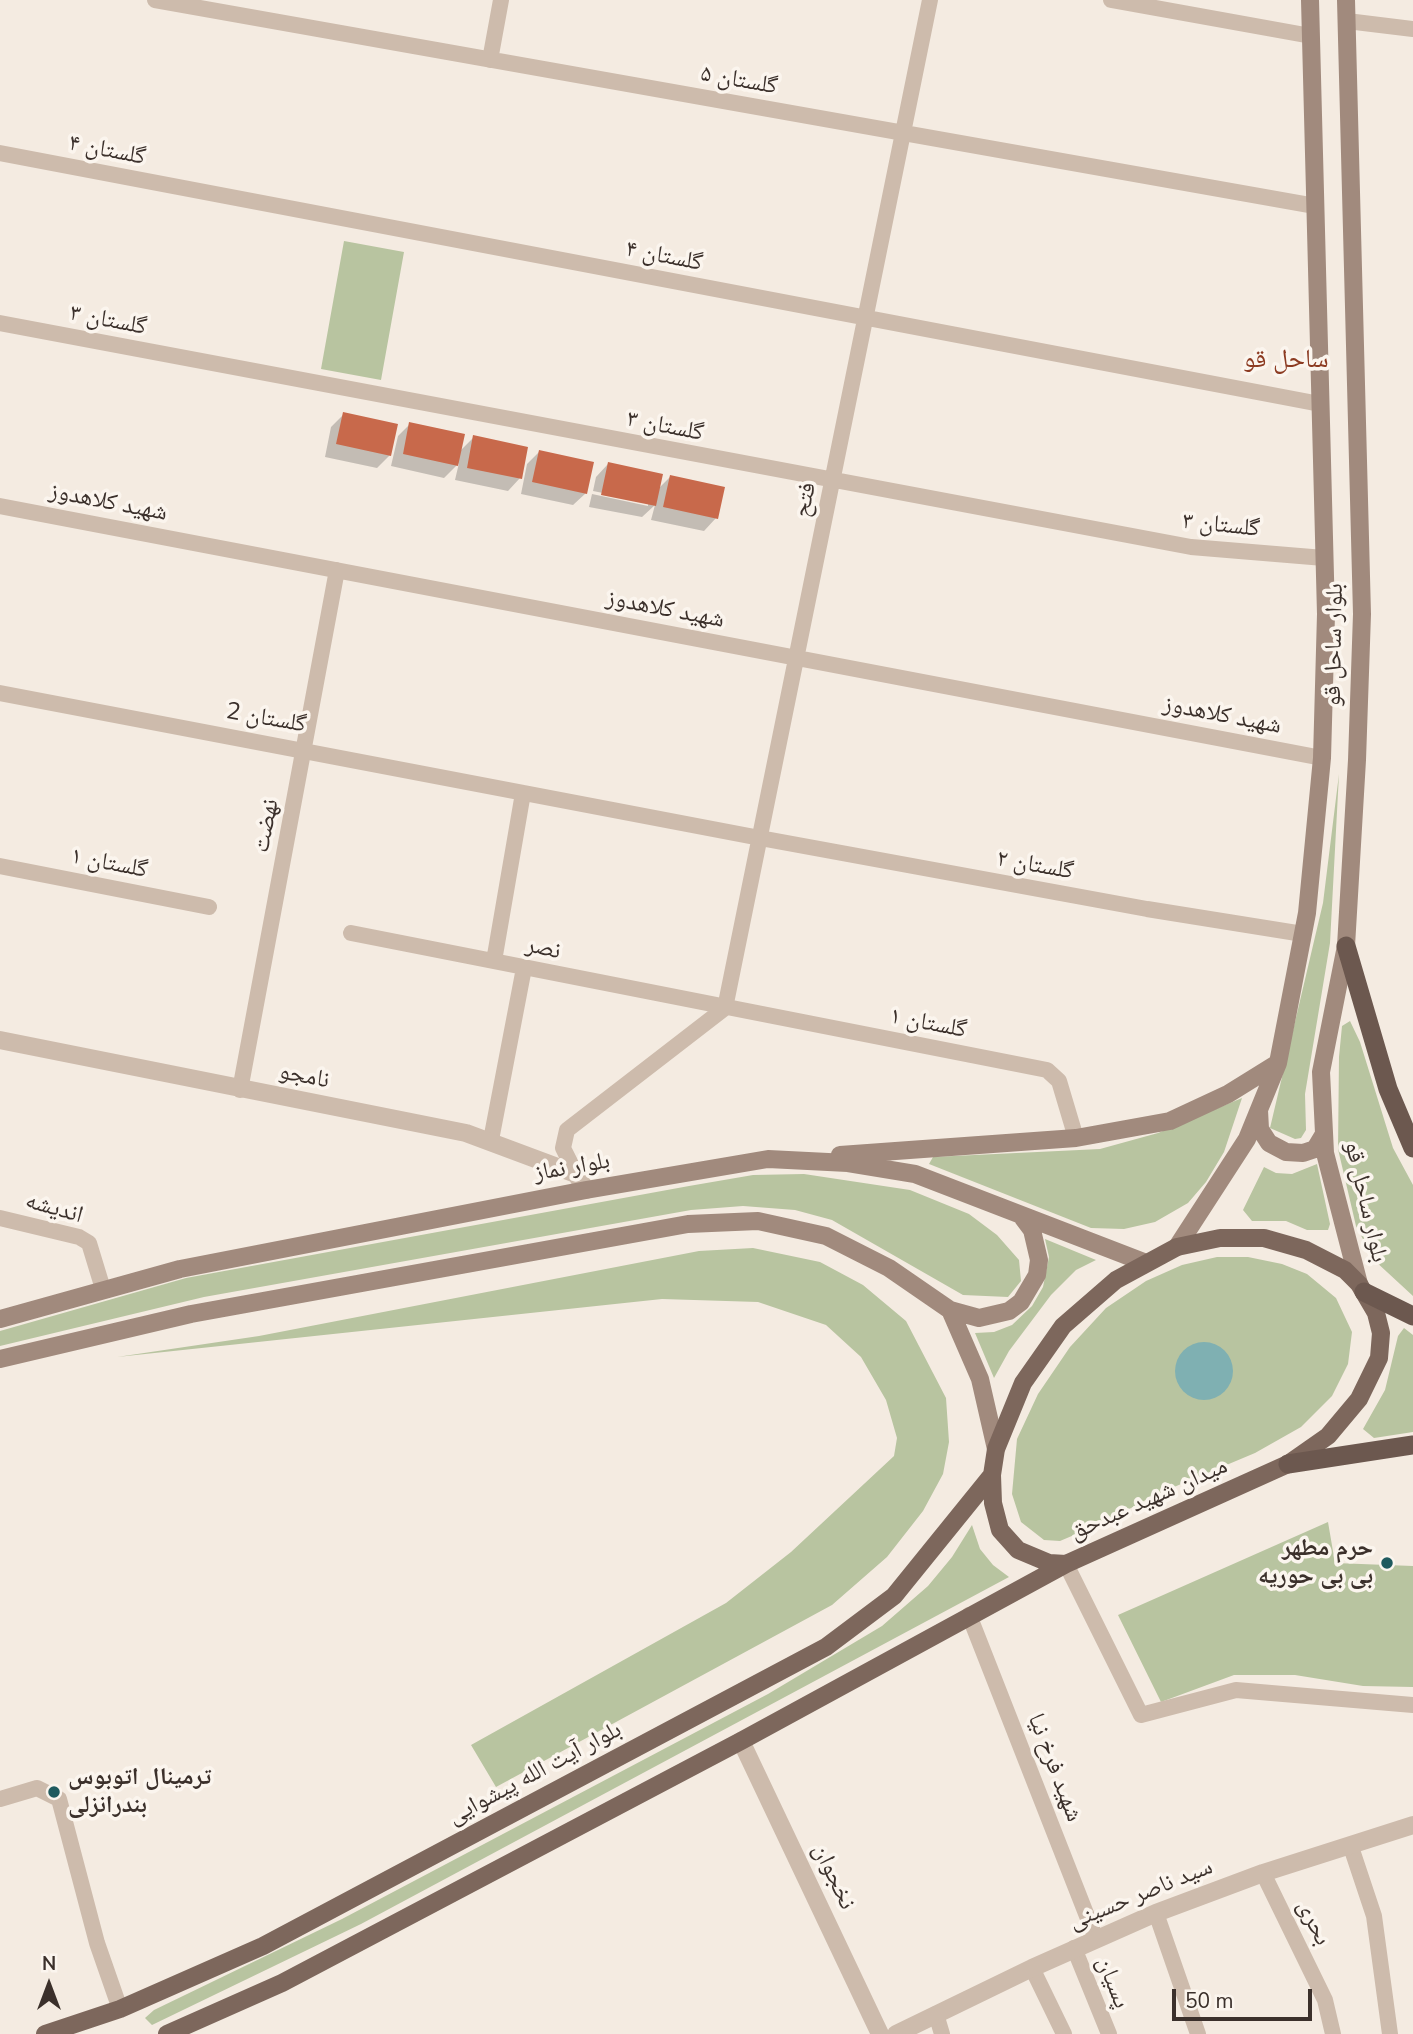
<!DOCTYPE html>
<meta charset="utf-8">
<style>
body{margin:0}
#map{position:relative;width:1413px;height:2034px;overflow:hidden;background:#f4ebe1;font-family:"Nunito Sans",sans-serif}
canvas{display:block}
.north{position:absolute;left:14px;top:1950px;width:70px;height:70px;-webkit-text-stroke:5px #fbf5ee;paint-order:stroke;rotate:0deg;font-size:19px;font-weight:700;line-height:28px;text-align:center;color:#3b302b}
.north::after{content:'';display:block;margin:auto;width:24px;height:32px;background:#3b302b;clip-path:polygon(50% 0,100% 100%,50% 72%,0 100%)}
.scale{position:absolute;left:1172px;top:1989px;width:140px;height:32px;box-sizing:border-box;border:4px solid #3b302b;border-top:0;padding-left:9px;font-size:21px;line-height:24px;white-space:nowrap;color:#3b302b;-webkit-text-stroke:5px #fbf5ee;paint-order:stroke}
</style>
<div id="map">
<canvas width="1413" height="2034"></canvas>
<div class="north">N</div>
<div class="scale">50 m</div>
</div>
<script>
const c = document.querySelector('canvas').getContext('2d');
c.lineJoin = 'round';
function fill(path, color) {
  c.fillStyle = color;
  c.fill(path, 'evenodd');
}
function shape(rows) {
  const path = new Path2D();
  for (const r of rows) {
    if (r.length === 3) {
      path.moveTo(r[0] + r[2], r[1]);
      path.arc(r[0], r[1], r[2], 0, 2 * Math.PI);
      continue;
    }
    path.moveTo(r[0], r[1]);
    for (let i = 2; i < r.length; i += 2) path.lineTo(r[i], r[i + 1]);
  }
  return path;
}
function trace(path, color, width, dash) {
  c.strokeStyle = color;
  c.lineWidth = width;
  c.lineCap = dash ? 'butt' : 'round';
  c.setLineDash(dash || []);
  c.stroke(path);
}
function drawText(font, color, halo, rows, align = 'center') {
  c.font = font + ' "Nunito Sans","Noto Naskh Arabic",sans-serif';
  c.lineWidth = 7;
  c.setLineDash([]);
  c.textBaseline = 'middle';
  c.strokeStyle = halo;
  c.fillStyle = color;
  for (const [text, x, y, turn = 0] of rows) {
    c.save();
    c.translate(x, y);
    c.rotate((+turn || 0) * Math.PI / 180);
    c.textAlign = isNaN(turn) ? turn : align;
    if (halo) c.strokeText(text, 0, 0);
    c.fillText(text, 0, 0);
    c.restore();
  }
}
fill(shape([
 [344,241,404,252,381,380,321,369],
 [1339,774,1330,943,1305,1094,1306,1130,1301,1138,1295,1139,1270,1128,1323,903],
 [1350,1021,1360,1042,1393,1148,1413,1185,1413,1296,1374,1260,1356,1226,1338,1149,1339,1057,1342,1026],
 [1242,1098,1224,1152,1206,1182,1188,1203,1155,1222,1124,1229,1091,1228,929,1164,933,1157,1100,1149,1158,1133],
 [1317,1164,1330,1224,1328,1230,1307,1230,1286,1221,1252,1221,1243,1210,1264,1167,1276,1173,1292,1174],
 [804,1174,910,1190,969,1214,997,1235,1019,1260,1021,1281,1008,1297,963,1295,832,1220,795,1210,743,1206,691,1210,204,1297,0,1346,0,1331,186,1278,689,1186,753,1175],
 [1045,1239,1096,1260,1076,1270,1051,1295,1009,1351,994,1378,975,1333,994,1332,1012,1325,1032,1306,1043,1287,1049,1257],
 [753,1248,820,1262,863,1285,906,1321,946,1398,949,1442,943,1474,923,1511,887,1557,832,1605,496,1787,471,1745,726,1603,791,1552,894,1456,897,1438,886,1400,861,1357,826,1325,758,1302,662,1299,117,1357,259,1336,699,1251],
 [1217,1257,1248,1257,1282,1264,1307,1274,1336,1298,1352,1332,1348,1364,1332,1396,1301,1427,1255,1453,1155,1495,1107,1521,1060,1541,1044,1540,1021,1522,1012,1494,1017,1439,1038,1394,1070,1347,1106,1308,1146,1281,1182,1265],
 [1404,1328,1413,1335,1413,1432,1374,1438,1363,1429,1385,1390,1398,1336],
 [1328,1522,1335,1563,1413,1566,1413,1687,1363,1686,1295,1675,1234,1675,1161,1702,1118,1615],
 [972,1525,980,1549,993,1565,1009,1577,361,1924,152,2025,145,2018,154,2010,342,1919,768,1694,882,1626,928,1586,952,1557]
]), '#b8c4a0');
fill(shape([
 [1204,1371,29]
]), '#7fb0b2');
fill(shape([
 [344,414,390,455,377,468,325,457,331,427],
 [410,424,459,452,474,437,520,478,508,491,455,480,459,463,444,478,391,466,398,436],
 [539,452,586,493,573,505,521,494,527,464],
 [608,464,657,490,670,477,716,518,704,531,651,520,655,505,642,517,589,507,592,494,648,506,648,502,593,491,596,477]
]), '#0003');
fill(shape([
 [343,412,398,424,391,456,336,444],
 [409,422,465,434,458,466,403,454],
 [473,435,528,447,522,479,467,468],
 [539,450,594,462,587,494,532,482],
 [608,462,663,474,656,506,601,495],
 [670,475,725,487,718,519,663,507]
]), '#c8694b');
trace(shape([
 [155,0,1315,206],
 [1111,0,1311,36],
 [1347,21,1413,29],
 [490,60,501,0],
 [0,153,1320,404],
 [0,323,1191,547,1324,558],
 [0,506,1322,758],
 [0,693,760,838,1147,909,1303,934],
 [0,866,209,907],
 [351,933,1047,1070,1059,1081,1076,1138],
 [494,961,523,793],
 [725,1008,930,0],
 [240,1090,337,570],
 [491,1140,524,968],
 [576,1174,563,1148,567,1130,725,1008],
 [0,1218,79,1237,89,1243,103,1289],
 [1066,1564,1141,1715,1236,1690,1413,1705],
 [969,1615,1096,1939],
 [0,1799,37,1788,59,1799,97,1943,120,2009],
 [1351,1847,1374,1916,1390,2034],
 [1263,1873,1325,2000,1333,2034],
 [1156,1913,1198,2034],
 [1074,1948,1109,2034],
 [1032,1968,1064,2034],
 [936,2014,942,2034]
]), '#cdbbac', 16);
trace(shape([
 [0,1040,466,1133,576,1174,586,1190],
 [741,1741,880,2034],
 [896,2034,1032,1968,1156,1913,1263,1873,1413,1825]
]), '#cdbbac', 18);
trace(shape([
 [1346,0,1362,614,1357,760,1346,946,1321,1072,1325,1153,1359,1284],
 [1259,1110,1260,1129,1269,1143,1286,1152,1303,1153,1315,1149,1324,1134],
 [840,1155,1076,1138,1170,1121,1228,1094,1278,1063],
 [1177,1247,1247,1139,1278,1063,1307,913,1322,758,1326,614,1310,0],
 [950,1310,979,1318,1009,1311,1021,1302,1037,1275,1039,1260,1032,1230,1023,1218],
 [0,1319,180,1269,586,1190,768,1159,848,1163,915,1174,1146,1263],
 [0,1359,191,1314,688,1224,758,1221,826,1236,889,1268,950,1310,980,1379,996,1449]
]), '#a18a7d', 18);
trace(shape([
 [1220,1238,1264,1238,1306,1250,1345,1270,1359,1284,1376,1313,1381,1333,1379,1358,1359,1399,1328,1436,1288,1464,1066,1564,1049,1563,1018,1550,1000,1530,993,1503,992,1475,996,1449,1023,1383,1063,1326,1116,1280,1177,1247,1220,1238],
 [45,2034,120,2009,263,1946,826,1647,894,1596,992,1475],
 [167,2034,282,1983,741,1741,1066,1564]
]), '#7d675c', 18);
trace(shape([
 [1346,946,1388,1089,1413,1148],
 [1364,1292,1413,1316],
 [1288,1464,1413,1445]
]), '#6c584f', 19);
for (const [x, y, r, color] of [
 [1387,1563,7,"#1f5a5e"],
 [54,1792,7,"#1f5a5e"]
]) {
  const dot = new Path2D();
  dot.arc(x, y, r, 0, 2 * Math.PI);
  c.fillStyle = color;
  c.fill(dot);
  trace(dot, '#fbf5ee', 2.5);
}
drawText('24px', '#3b302b', '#fbf5ee', [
 ["گلستان ۵",739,81,10],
 ["گلستان ۴",107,151,11],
 ["گلستان ۴",664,257,11],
 ["گلستان ۳",108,321,11],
 ["گلستان ۳",665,427,11],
 ["فتح",806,500,-78],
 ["شهید کلاهدوز",108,503,11],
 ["گلستان ۳",1221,526,6],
 ["شهید کلاهدوز",665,610,11],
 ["بلوار ساحل قو",1335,645,-89],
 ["شهید کلاهدوز",1222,716,11],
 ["گلستان 2",266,719,10],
 ["نهضت",267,826,-79],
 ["گلستان ۱",109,864,11],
 ["گلستان ۲",1035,866,10],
 ["نصر",543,949,12],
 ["گلستان ۱",928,1024,11],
 ["نامجو",304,1077,11],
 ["بلوار نماز",572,1168,-10],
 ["بلوار ساحل قو",1365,1202,77],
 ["اندیشه",54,1209,16],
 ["میدان شهید عبدحق",1149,1500,-24],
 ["شهید فرخ نیا",1054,1768,69],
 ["بلوار آیت الله پیشوایی",535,1774,-28],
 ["نخجوان",833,1877,65],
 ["سید ناصر حسینی",1141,1895,-22],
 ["بحری",1313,1923,64],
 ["پسیان",1112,1983,69]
]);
drawText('bold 24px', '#3b302b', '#fbf5ee', [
 ["حرم مطهر",1373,1549],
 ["بی بی حوریه",1373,1577],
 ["ترمینال اتوبوس",68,1778,"left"],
 ["بندرانزلی",68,1806,"left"]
], 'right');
drawText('26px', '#8c3b22', '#fbf5ee', [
 ["ساحل قو",1286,361]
]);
</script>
